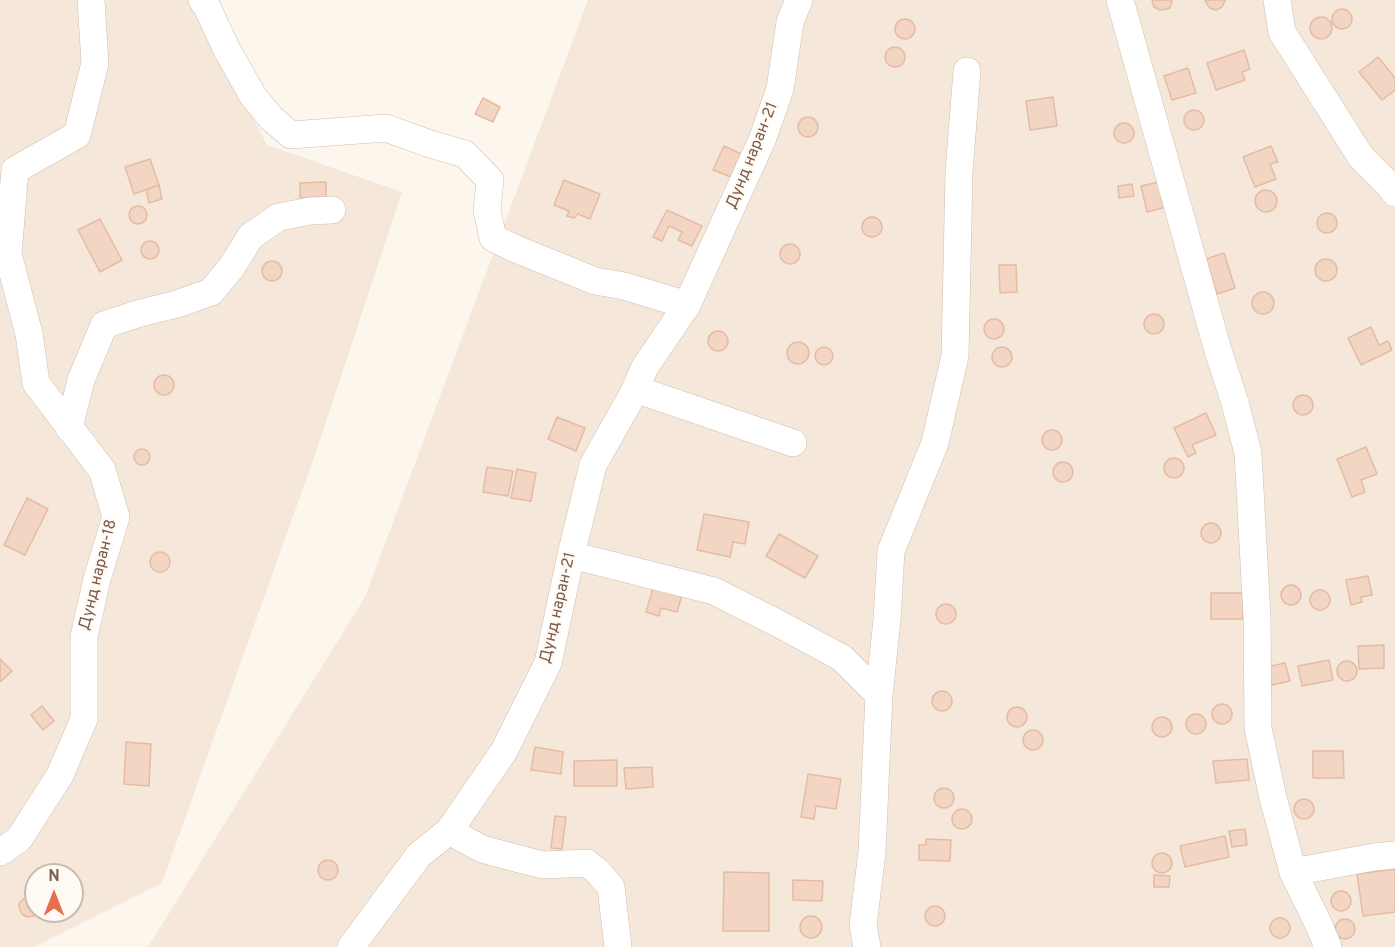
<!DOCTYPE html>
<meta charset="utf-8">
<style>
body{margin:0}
#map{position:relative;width:1395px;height:947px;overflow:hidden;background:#fdf6ec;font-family:Overpass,sans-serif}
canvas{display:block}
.north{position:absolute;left:24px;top:863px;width:60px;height:60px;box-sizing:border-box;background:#fffaf3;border:2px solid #cabbb1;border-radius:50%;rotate:0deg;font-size:16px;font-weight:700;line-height:24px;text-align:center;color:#7a5c4d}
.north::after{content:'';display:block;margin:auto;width:21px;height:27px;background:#e76f51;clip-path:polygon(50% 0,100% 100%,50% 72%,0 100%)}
</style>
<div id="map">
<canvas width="1395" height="947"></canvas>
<div class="north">N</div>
</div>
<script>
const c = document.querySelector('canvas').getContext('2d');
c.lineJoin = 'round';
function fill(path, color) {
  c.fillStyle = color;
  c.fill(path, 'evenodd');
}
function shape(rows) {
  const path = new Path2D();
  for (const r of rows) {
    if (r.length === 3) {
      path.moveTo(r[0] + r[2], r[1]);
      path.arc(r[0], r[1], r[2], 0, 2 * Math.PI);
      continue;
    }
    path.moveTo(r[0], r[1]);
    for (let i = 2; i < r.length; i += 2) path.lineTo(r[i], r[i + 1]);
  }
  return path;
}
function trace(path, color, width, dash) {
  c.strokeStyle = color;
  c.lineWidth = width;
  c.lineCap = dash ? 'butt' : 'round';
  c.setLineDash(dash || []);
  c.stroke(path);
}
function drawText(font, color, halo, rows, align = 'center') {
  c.font = font + ' Overpass,sans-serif';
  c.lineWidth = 5;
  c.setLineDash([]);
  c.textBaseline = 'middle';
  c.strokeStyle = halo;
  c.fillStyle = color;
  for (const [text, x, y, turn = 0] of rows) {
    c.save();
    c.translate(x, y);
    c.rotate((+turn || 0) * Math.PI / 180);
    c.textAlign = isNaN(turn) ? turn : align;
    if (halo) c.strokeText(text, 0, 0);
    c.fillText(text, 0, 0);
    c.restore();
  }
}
fill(shape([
 [0,0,194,0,267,145,402,192,316,452,162,883,34,947,0,947],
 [36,875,72,875,72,911,36,911],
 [588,0,1395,0,1395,947,148,947,365,597]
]), '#f5e8da');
const building = shape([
 [1152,0,1172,0,1172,1,1170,8,1167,9,1160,10,1154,7,1152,0],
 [1205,0,1225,0,1225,1,1222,7,1216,10,1210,8,1206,3,1205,0],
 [1342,19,10],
 [1321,28,11],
 [905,29,10],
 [895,57,10],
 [1244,50,1250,69,1242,72,1245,80,1216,90,1207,63,1244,50],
 [1378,57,1395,78,1395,90,1382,100,1359,72,1378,57],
 [1188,68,1196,93,1172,100,1164,76,1188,68],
 [1053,97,1057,126,1030,130,1026,101,1053,97],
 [483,98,500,107,493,122,475,114,483,98],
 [1194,120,10],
 [808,127,10],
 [1124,133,10],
 [724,146,741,154,731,177,713,170,724,146],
 [1271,146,1278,162,1270,164,1276,179,1255,187,1243,157,1271,146],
 [150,159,159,185,134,194,125,167,150,159],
 [564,180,600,194,590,219,578,214,574,218,567,216,569,211,554,205,564,180],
 [1163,181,1170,206,1147,212,1141,186,1163,181],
 [326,182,326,197,300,198,300,183,326,182],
 [1132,184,1134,196,1119,198,1118,186,1132,184],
 [159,185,162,199,149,203,146,190,159,185],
 [1266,201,11],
 [138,215,9],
 [667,210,702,226,692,246,678,240,682,232,669,226,662,241,653,237,667,210],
 [1327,223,10],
 [872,227,10],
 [100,219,122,260,100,272,78,230,100,219],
 [150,250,9],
 [790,254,10],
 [1224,253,1235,288,1217,294,1206,259,1224,253],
 [1326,270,11],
 [272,271,10],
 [999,265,1016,265,1017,292,1000,293,999,265],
 [1263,303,11],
 [1154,324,10],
 [994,329,10],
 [1371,327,1379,345,1388,341,1392,350,1361,365,1348,338,1371,327],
 [718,341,10],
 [798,353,11],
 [1002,357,10],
 [824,356,9],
 [164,385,10],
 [1303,405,10],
 [1206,413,1216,435,1192,445,1196,453,1188,457,1174,428,1206,413],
 [557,417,585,428,576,451,548,439,557,417],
 [1052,440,10],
 [1366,447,1377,474,1361,480,1365,492,1352,497,1337,459,1366,447],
 [142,457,8],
 [1174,468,10],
 [1063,472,10],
 [487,467,513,471,508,496,483,492,487,467],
 [517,469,536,473,531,501,511,498,517,469],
 [27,498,48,509,25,555,4,545,27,498],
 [704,514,749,522,745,544,733,542,730,557,697,550,704,514],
 [1211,533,10],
 [779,534,818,556,805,578,766,556,779,534],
 [160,562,10],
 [1368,576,1372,595,1361,597,1362,602,1351,605,1346,580,1368,576],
 [1291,595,10],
 [653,588,682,595,677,612,661,608,659,616,646,612,653,588],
 [1320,600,10],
 [1211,593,1243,593,1243,619,1211,619,1211,593],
 [946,614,10],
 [1384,645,1384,668,1359,669,1358,646,1384,645],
 [0,659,12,671,0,682,0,659],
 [1329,660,1333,680,1302,686,1298,666,1329,660],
 [1347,671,10],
 [1285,663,1290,681,1272,685,1267,667,1285,663],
 [942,701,10],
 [1222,714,10],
 [42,706,54,721,43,730,31,715,42,706],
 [1017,717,10],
 [1196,724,10],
 [1162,727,10],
 [1033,740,10],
 [126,742,151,744,149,786,124,784,126,742],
 [535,747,563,752,561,774,531,770,535,747],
 [1313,751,1343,751,1344,778,1313,778,1313,751],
 [1247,759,1249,780,1216,783,1213,761,1247,759],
 [617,760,617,786,574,786,574,761,617,760],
 [652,767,653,787,626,789,624,768,652,767],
 [808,774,841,779,836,809,816,806,814,819,801,817,808,774],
 [944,798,10],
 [1304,809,10],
 [962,819,10],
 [555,816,566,817,562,849,551,848,555,816],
 [1245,829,1247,845,1232,847,1229,831,1245,829],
 [1225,836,1229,857,1185,867,1180,846,1225,836],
 [926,839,951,840,950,861,919,860,919,845,926,845,926,839],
 [1162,863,10],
 [328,870,10],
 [1395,869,1395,912,1363,916,1357,874,1395,869],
 [724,872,769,873,769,931,723,931,724,872],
 [1154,875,1170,876,1169,887,1154,887,1154,875],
 [793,880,823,881,822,901,793,900,793,880],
 [1341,901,10],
 [30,896,36,899,36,911,39,911,34,916,27,917,22,914,19,907,19,904,23,899,30,896],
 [935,916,10],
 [811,927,11],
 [1280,928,10],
 [1345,929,10]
]);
fill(building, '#f3d5c3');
trace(building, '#e6bba3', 1.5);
const street = shape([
 [202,0,207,7,227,50,253,96,271,118,291,135,386,128,430,144,465,154,490,180,487,210,493,238,516,249,595,281,624,286,687,305],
 [1120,0,1217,347,1235,403,1248,453,1257,617,1258,728,1273,798,1293,872,1318,923,1328,947],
 [1277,0,1282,32,1361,157,1388,184,1395,193],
 [635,389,793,443],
 [69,428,81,380,104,325,137,314,177,304,211,292,231,268,251,236,279,217,310,211,332,210],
 [571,555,714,591,781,625,842,658,879,695,872,852,863,925,867,947],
 [879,695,887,620,891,551,935,443,955,356,959,172,967,71],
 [449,831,482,849,523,860,543,865,587,863,597,871,611,887,618,947],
 [0,852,19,839,60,775,84,719,84,637,97,579,116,517,102,470,36,383,29,334,8,254,15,170,77,135,95,63,91,0],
 [1293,872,1374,857,1395,855],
 [351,947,419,855,449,831,504,751,548,663,571,555,593,465,632,396,645,367,687,305,762,140,780,89,790,22,799,0]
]);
trace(street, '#d1beb0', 28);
trace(street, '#fff', 27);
drawText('16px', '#7a5c4d', '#fffaf3', [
 ["Дунд наран-21",753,156,-68],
 ["Дунд наран-18",99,575,-76],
 ["Дунд наран-21",559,608,-77]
]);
</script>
